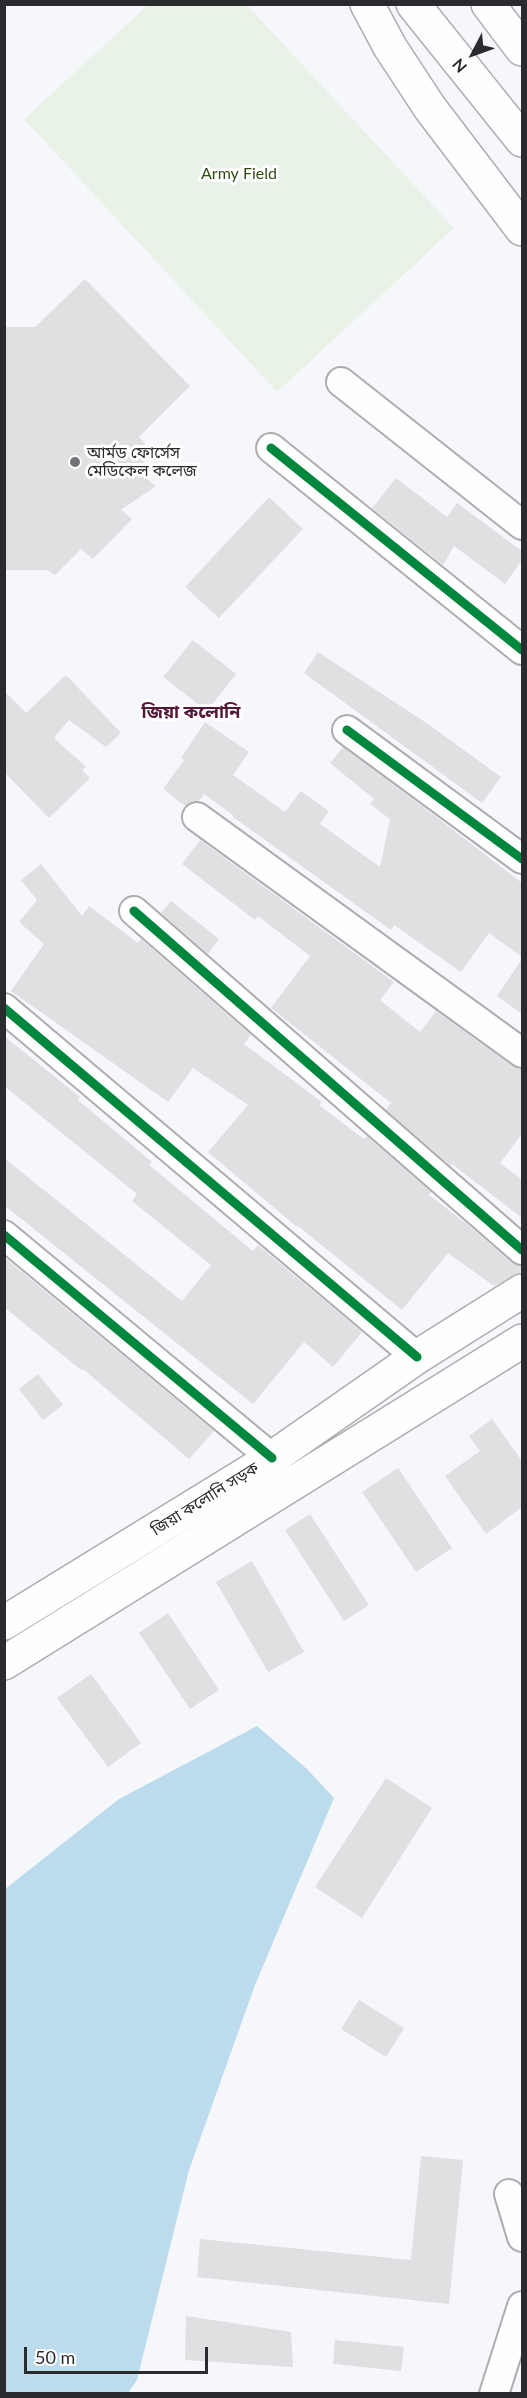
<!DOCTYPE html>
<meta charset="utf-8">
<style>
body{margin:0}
#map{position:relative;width:527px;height:2398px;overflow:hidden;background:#f6f7fb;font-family:Lato,sans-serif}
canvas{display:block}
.frame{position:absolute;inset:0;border:6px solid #292b2e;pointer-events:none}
.north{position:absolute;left:443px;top:24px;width:60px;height:60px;-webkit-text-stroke:4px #fff;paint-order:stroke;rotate:229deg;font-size:16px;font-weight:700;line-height:24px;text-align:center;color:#292b2e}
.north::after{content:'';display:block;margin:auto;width:21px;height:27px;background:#292b2e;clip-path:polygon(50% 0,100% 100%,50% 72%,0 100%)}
.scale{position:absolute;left:24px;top:2347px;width:184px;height:27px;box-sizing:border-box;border:3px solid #292b2e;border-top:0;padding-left:8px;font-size:18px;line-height:21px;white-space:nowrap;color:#292b2e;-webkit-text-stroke:4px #fff;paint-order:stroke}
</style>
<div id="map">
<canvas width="527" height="2398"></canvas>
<div class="frame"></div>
<div class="north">N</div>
<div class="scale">50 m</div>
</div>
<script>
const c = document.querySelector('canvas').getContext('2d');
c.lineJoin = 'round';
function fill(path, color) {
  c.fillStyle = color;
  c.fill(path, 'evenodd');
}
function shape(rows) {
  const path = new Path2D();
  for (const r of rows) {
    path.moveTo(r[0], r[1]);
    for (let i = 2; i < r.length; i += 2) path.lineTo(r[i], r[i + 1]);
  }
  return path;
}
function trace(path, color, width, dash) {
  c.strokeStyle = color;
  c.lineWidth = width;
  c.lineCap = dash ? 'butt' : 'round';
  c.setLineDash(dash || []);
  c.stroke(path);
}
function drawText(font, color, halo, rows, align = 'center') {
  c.font = font + ' Lato,"Noto Sans Bengali",sans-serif';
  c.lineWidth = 6;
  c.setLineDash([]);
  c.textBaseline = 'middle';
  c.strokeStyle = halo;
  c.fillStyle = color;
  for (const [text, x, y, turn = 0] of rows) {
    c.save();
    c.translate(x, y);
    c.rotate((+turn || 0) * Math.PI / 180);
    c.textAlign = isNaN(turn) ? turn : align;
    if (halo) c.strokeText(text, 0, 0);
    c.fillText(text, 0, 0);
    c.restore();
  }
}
fill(shape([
 [148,5,247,5,454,228,277,392,24,119]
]), '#e9f2e6');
fill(shape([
 [257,1726,307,1769,334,1798,255,1985,189,2170,137,2380,128,2393,5,2393,5,1889,119,1799]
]), '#bcdcee');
fill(shape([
 [85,279,190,386,139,437,153,453,136,470,156,486,121,510,132,519,93,559,81,549,55,575,47,570,4,570,4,327,35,327],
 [396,478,447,517,457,503,522,551,522,560,505,584,454,546,443,565,372,508],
 [269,497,303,529,219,618,185,587],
 [193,640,236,674,207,711,163,677],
 [318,652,428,724,501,777,482,803,304,673],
 [66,675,121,733,106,747,69,720,54,738,86,767,82,770,90,778,49,818,4,772,4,691,26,713],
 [205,722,249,752,233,775,285,812,301,791,329,811,320,824,380,867,390,819,370,804,374,799,330,763,343,747,418,803,522,883,522,957,489,933,461,972,394,925,391,930,233,817,233,815,204,794,199,801,191,802,185,806,163,789,184,760,181,758],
 [200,840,394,982,380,1000,420,1032,436,1011,512,1066,522,1069,522,1134,500,1163,522,1180,522,1218,452,1164,451,1166,386,1110,391,1103,271,1008,310,956,258,916,255,920,182,864],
 [41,864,82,916,89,906,138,943,141,939,251,1035,244,1044,322,1102,319,1105,364,1139,367,1136,431,1192,429,1195,467,1224,511,1262,522,1266,520,1273,494,1286,448,1253,402,1310,298,1226,297,1227,208,1152,248,1105,193,1068,168,1102,11,991,44,944,19,922,37,900,21,880],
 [171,901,219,939,208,954,161,913],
 [522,959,522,1014,497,996],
 [4,1036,80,1097,78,1100,152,1162,149,1165,253,1251,258,1245,362,1332,333,1367,304,1342,253,1404,4,1205,4,1158,182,1301,211,1265,132,1201,137,1194,4,1086],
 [4,1257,214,1431,189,1459,83,1369,81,1370,4,1307],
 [38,1374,63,1405,43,1420,19,1389],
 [492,1419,522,1461,522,1507,486,1534,445,1476,480,1451,469,1436],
 [398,1468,452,1548,416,1572,362,1492],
 [310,1514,369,1605,344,1621,285,1530],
 [252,1561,304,1652,268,1672,216,1582],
 [168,1613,219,1690,190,1709,139,1633],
 [91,1674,141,1743,108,1767,57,1698],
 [386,1778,432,1808,362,1918,315,1887],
 [359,2000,404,2028,386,2057,341,2029],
 [421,2156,463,2160,449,2304,197,2277,200,2239,411,2260],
 [186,2316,291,2332,293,2367,185,2360],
 [335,2340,404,2347,401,2371,333,2364]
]), '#e0dfe1');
const minor = shape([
 [341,382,522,525],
 [271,448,522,650],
 [347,730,522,859],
 [197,817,522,1053],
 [134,911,522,1250],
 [4,1008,417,1357],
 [4,1235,272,1458],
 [509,2194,522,2237],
 [494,2394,522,2306]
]);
const secondary = shape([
 [4,1623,272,1458,417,1357,522,1291],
 [4,1663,522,1341]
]);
const trunk = shape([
 [367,4,390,47,430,108,522,229],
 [413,4,522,140],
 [488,4,522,49]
]);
trace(minor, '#acadb0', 32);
trace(secondary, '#acadb0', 36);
trace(trunk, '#acadb0', 36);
trace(minor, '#fefefe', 28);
trace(secondary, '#fefefe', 33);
trace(trunk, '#fefefe', 33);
trace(shape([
 [271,448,522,650],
 [347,730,522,859],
 [134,911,522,1250],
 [4,1008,417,1357],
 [4,1235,272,1458]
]), '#00873e', 9);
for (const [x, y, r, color] of [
 [75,462,6,"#717276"]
]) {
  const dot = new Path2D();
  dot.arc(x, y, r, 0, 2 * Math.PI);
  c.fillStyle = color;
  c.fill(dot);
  trace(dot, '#fff', 2);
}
drawText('16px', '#2f4d17', '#fff', [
 ["Army Field",239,174]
]);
drawText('16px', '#292b2e', '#fff', [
 ["আর্মড ফোর্সেস",87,453],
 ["মেডিকেল কলেজ",87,471]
], 'left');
drawText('16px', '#292b2e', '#fff', [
 ["জিয়া কলোনি সড়ক",205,1499,-32]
]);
drawText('bold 18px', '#551638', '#fff', [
 ["জিয়া কলোনি",191,712]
]);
</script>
